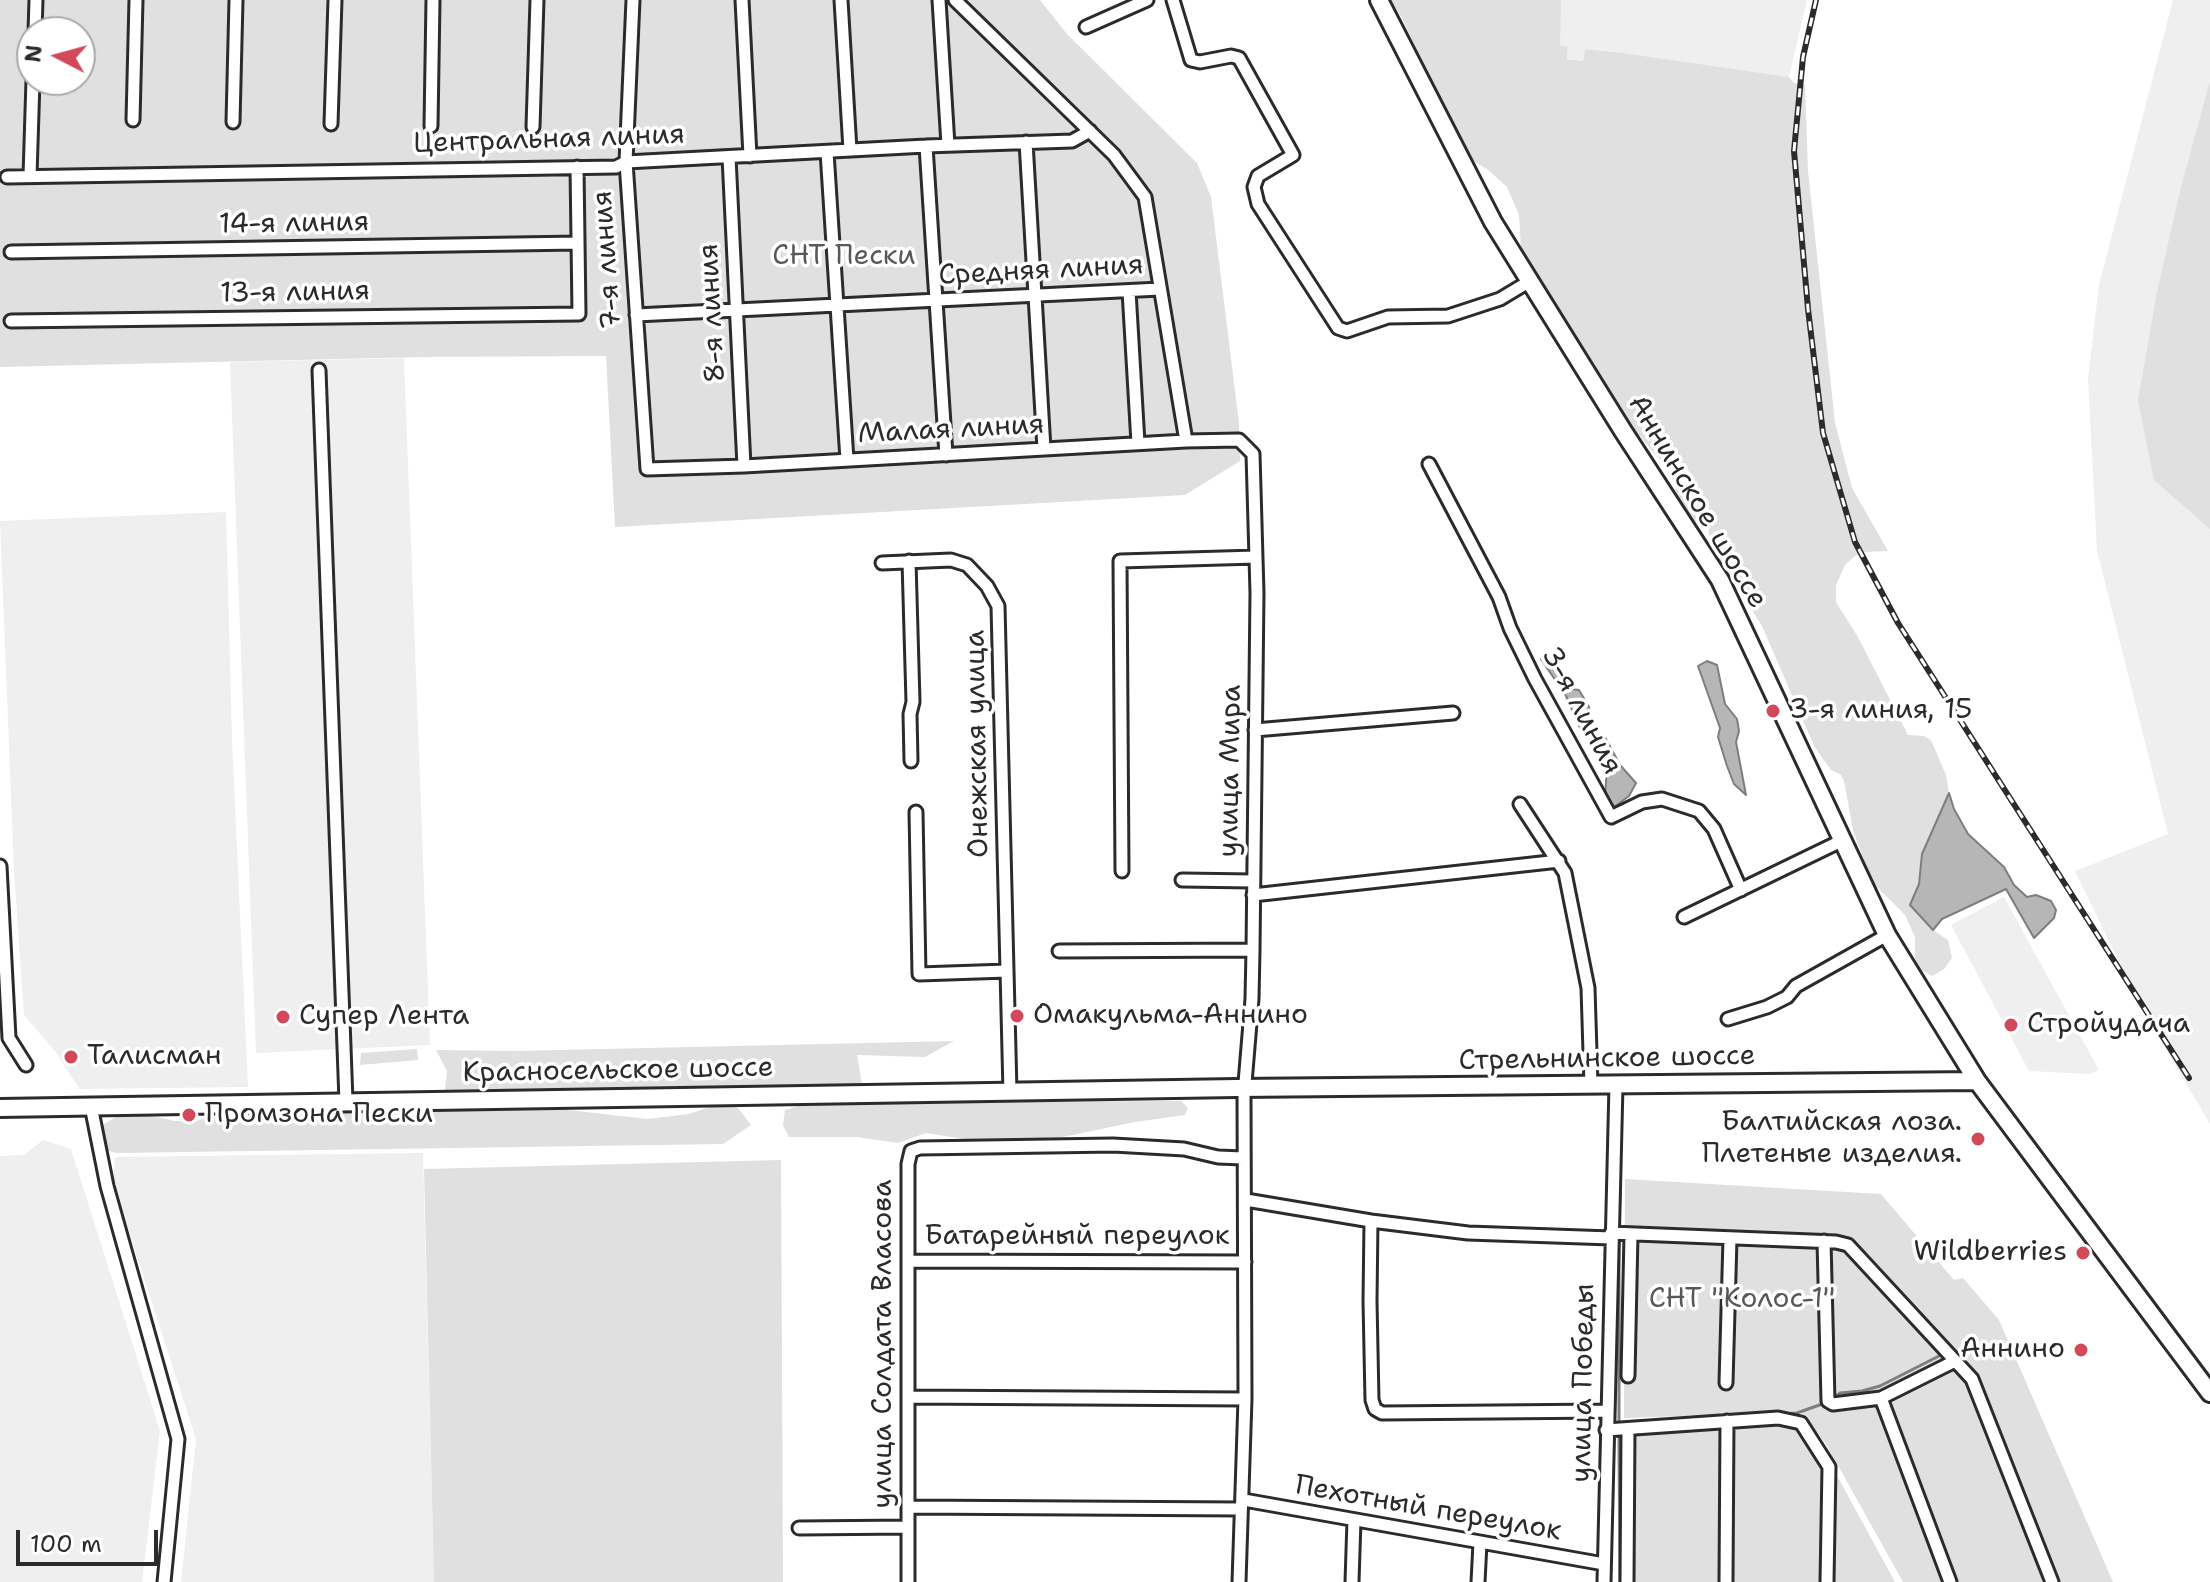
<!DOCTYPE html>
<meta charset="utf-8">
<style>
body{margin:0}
#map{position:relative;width:2210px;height:1582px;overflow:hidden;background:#fff;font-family:"Shantell Sans",sans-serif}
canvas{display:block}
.north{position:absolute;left:16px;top:16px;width:80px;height:80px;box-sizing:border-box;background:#fff;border:2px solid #aaa;border-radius:50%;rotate:276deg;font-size:22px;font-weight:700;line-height:32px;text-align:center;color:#2b2b2b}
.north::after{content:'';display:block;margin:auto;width:28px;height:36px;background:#d1495b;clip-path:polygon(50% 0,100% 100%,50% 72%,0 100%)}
.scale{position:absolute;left:16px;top:1530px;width:142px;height:36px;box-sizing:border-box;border:4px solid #2b2b2b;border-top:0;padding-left:10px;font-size:24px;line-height:28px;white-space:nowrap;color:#2b2b2b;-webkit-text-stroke:6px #fff;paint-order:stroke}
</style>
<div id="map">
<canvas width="2210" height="1582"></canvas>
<div class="north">N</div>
<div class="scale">100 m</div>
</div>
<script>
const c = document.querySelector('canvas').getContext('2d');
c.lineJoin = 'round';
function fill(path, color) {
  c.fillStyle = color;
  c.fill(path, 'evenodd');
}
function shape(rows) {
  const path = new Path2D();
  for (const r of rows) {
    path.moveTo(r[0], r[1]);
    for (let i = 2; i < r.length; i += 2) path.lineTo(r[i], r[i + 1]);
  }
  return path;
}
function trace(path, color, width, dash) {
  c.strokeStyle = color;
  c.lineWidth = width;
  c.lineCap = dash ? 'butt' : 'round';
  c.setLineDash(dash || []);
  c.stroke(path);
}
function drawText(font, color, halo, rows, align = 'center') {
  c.font = font + ' "Shantell Sans",sans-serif';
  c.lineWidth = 7;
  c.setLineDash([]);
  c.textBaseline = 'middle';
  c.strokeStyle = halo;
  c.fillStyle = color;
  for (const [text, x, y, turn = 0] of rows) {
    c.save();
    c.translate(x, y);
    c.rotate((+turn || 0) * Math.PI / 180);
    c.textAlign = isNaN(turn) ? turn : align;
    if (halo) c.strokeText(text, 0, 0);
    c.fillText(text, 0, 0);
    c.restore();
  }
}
fill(shape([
 [1561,0,1807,0,1789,77,1585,49,1583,61,1567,59,1568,47,1559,45],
 [2173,0,2210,0,2210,1124,2141,1007,2075,871,2168,834,2097,551,2088,378,2099,285],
 [404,358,430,1045,256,1053,230,362],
 [226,512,232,739,248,1087,80,1089,54,1050,24,1015,14,871,0,521],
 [2004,897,2099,1070,2089,1074,2029,1071,1951,925],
 [43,1140,71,1149,160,1431,142,1582,0,1582,0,1156,24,1155],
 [423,1153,434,1582,181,1582,196,1439,113,1182,115,1157]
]), '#efefef');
fill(shape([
 [0,0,1040,0,1067,34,1197,163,1211,197,1239,423,1240,461,1185,495,615,527,606,356,422,357,0,367],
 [32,32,80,32,80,80,32,80],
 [1391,0,1561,0,1560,45,1568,47,1567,59,1583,61,1585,49,1622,53,1789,77,1794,83,1805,85,1808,171,1835,423,1852,488,1888,551,1865,552,1855,556,1845,565,1836,585,1836,602,1858,637,1908,735,1924,736,1931,740,1946,775,1949,793,1923,854,1918,884,1910,905,1933,930,1948,940,1952,958,1944,969,1932,976,1919,969,1915,957,1915,937,1905,915,1872,882,1853,830,1844,781,1841,775,1831,770,1814,746,1762,626,1712,546,1708,529,1692,519,1677,494,1674,485,1688,484,1695,478,1683,465,1659,459,1634,429,1592,366,1521,248,1519,215,1507,187,1487,169,1473,161,1461,146,1402,18],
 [2210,81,2210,529,2154,480,2138,400,2157,292,2180,191],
 [954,1041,925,1057,857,1055,862,1084,769,1085,445,1090,447,1071,436,1050,516,1051],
 [417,1049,418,1060,360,1065,361,1053],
 [1181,1101,1188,1108,1185,1115,1135,1122,1058,1138,977,1141,926,1133,898,1143,856,1137,789,1137,783,1125,785,1110,808,1103],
 [721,1103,738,1108,751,1125,723,1144,117,1153,105,1150,101,1126,119,1115,147,1115,175,1121,197,1121,213,1114,542,1107,647,1119,689,1114],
 [781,1160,783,1582,434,1582,424,1169],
 [1625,1179,1881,1194,1954,1280,1963,1278,1999,1320,2113,1582,1903,1582,1826,1444,1801,1412,1624,1418],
 [1776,1423,1801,1428,1824,1467,1835,1472,1895,1582,1632,1582,1634,1432]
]), '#e0e0e0');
const water = shape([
 [1548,658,1565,684,1572,689,1579,690,1589,707,1591,719,1581,730,1566,696,1541,659,1548,658],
 [1707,661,1717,665,1725,704,1737,719,1739,731,1736,742,1746,795,1734,784,1727,766,1718,737,1720,728,1698,666,1707,661],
 [1605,737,1620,765,1636,783,1629,796,1613,808,1605,796,1607,769,1602,752,1605,737],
 [1949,793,1954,809,1968,834,2004,867,2014,885,2027,897,2036,895,2051,901,2056,910,2054,918,2034,938,2006,889,1942,919,1933,930,1910,905,1919,884,1922,854,1949,793]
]);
fill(water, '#b6b6b6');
trace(water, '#7e7e7e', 2);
trace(shape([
 [1619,1228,1620,1189],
 [1619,1239,1619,1423,1675,1420],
 [1833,1399,1840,1393,1862,1391,1880,1386,1939,1356],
 [1782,1414,1797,1413,1825,1403],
 [1619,1434,1620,1582]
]), '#7e7e7e', 3);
const minor = shape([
 [633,0,626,162,647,469,744,466,1186,441,1239,440,1253,454,1257,593,1253,950,1252,999,1244,1095,1245,1399,1239,1582],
 [742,0,750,156],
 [841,0,850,150],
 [939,0,948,145],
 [955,0,1114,155,1145,197,1186,441],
 [1173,0,1191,60,1200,62,1231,56,1239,58,1293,155,1258,176,1254,187,1258,204,1338,328,1347,331,1388,317,1448,316,1500,299,1530,281],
 [1086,27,1147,0],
 [35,32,36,0],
 [133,120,136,0],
 [233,122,236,0],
 [331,124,335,0],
 [431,126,433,0],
 [533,127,537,0],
 [1026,142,1044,449],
 [926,146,946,455],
 [827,152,847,460],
 [729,157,744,466],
 [30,176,33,80],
 [7,177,616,167,626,162,926,146,1072,141,1090,131],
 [11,252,578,243],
 [1129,291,1138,443],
 [636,315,1160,289],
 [11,321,579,314,577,167],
 [319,370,346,1101],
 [1429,464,1499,597,1510,628,1535,679,1611,817,1642,802,1662,799,1699,811,1714,829,1741,890],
 [909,561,913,702,910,714,911,761],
 [882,563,951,560,967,565,987,586,998,606,1010,1092],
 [1255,730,1453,713],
 [1520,804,1565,873,1588,988,1591,1085],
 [916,812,919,974,1007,971],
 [0,866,9,1038,26,1065],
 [1122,871,1120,561,1256,557],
 [1182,880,1253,881],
 [1253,895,1559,861],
 [1684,917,1841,841],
 [1059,951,1253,950],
 [1728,1019,1767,1007,1787,997,1796,986,1887,935],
 [91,1106,107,1186,178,1439,164,1582],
 [1246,1200,1371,1221,1468,1233,1611,1238],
 [1371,1221,1370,1301,1372,1400,1375,1409,1382,1413,1607,1411],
 [1611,1233,1836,1242,1848,1245,1972,1379,2052,1582],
 [1824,1241,1828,1401,1833,1404,1881,1398,1953,1362],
 [908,1261,1245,1262],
 [1628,1376,1631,1234],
 [1726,1383,1730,1238],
 [908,1397,1245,1399],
 [1881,1398,1950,1582],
 [1606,1430,1778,1418,1801,1423,1829,1467,1827,1582],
 [1244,1500,1604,1564],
 [908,1507,1241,1509],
 [799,1528,908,1527],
 [908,1582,908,1164,911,1151,920,1148,1113,1145,1184,1149,1218,1157,1243,1158],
 [1352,1582,1354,1520],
 [1478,1582,1480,1543],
 [1604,1582,1616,1085],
 [1627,1582,1628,1429],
 [1726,1582,1727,1421]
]);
const secondary = shape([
 [1379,0,1493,222,1623,431,1720,580,1887,935,1977,1081,2210,1393],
 [0,1108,1237,1088,1977,1081]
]);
trace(minor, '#2b2b2b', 17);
trace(secondary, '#2b2b2b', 22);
trace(minor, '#fff', 11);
trace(secondary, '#fff', 16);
const rail = shape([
 [1816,0,1803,57,1794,151,1808,309,1823,433,1855,542,1898,623,2189,1078]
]);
trace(rail, '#2b2b2b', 6);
trace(rail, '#fff', 3, [9]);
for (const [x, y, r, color] of [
 [1773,711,8,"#d1495b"],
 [1017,1016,8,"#d1495b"],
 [283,1017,8,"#d1495b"],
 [2011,1025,8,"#d1495b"],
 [71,1057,8,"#d1495b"],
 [189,1115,8,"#d1495b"],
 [1978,1139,8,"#d1495b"],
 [2083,1253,8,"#d1495b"],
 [2081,1350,8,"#d1495b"]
]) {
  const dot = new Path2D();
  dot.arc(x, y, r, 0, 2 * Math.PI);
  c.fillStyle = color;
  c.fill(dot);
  trace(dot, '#fff', 3);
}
drawText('28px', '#2b2b2b', '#fff', [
 ["Центральная линия",549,140,-2],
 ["14-я линия",294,224,-1],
 ["7-я линия",608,260,-94],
 ["Средняя линия",1041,271,-3],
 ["13-я линия",295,293,-1],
 ["8-я линия",713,313,-93],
 ["Малая линия",951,430,-3],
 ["Аннинское шоссе",1697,502,59],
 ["3-я линия",1581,711,62],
 ["Онежская улица",978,744,-91],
 ["улица Мира",1231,771,-89],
 ["Стрельнинское шоссе",1607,1059,-1],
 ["Красносельское шоссе",618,1071,-1],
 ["Батарейный переулок",1077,1237],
 ["улица Солдата Власова",884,1344,-90],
 ["улица Победы",1584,1383,-89],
 ["Пехотный переулок",1428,1509,10]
]);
drawText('28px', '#585858', '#fff', [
 ["СНТ Пески",844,257],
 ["СНТ \"Колос-1\"",1742,1300]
]);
drawText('28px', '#2b2b2b', '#fff', [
 ["3-я линия, 15",1789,711],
 ["Омакульма-Аннино",1033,1016],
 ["Супер Лента",299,1017],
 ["Стройудача",2027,1025],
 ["Талисман",87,1057],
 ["Промзона Пески",205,1115],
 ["Балтийская лоза.",1962,1123,"right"],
 ["Плетеные изделия.",1962,1155,"right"],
 ["Wildberries",2067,1253,"right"],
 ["Аннино",2065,1350,"right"]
], 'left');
</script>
